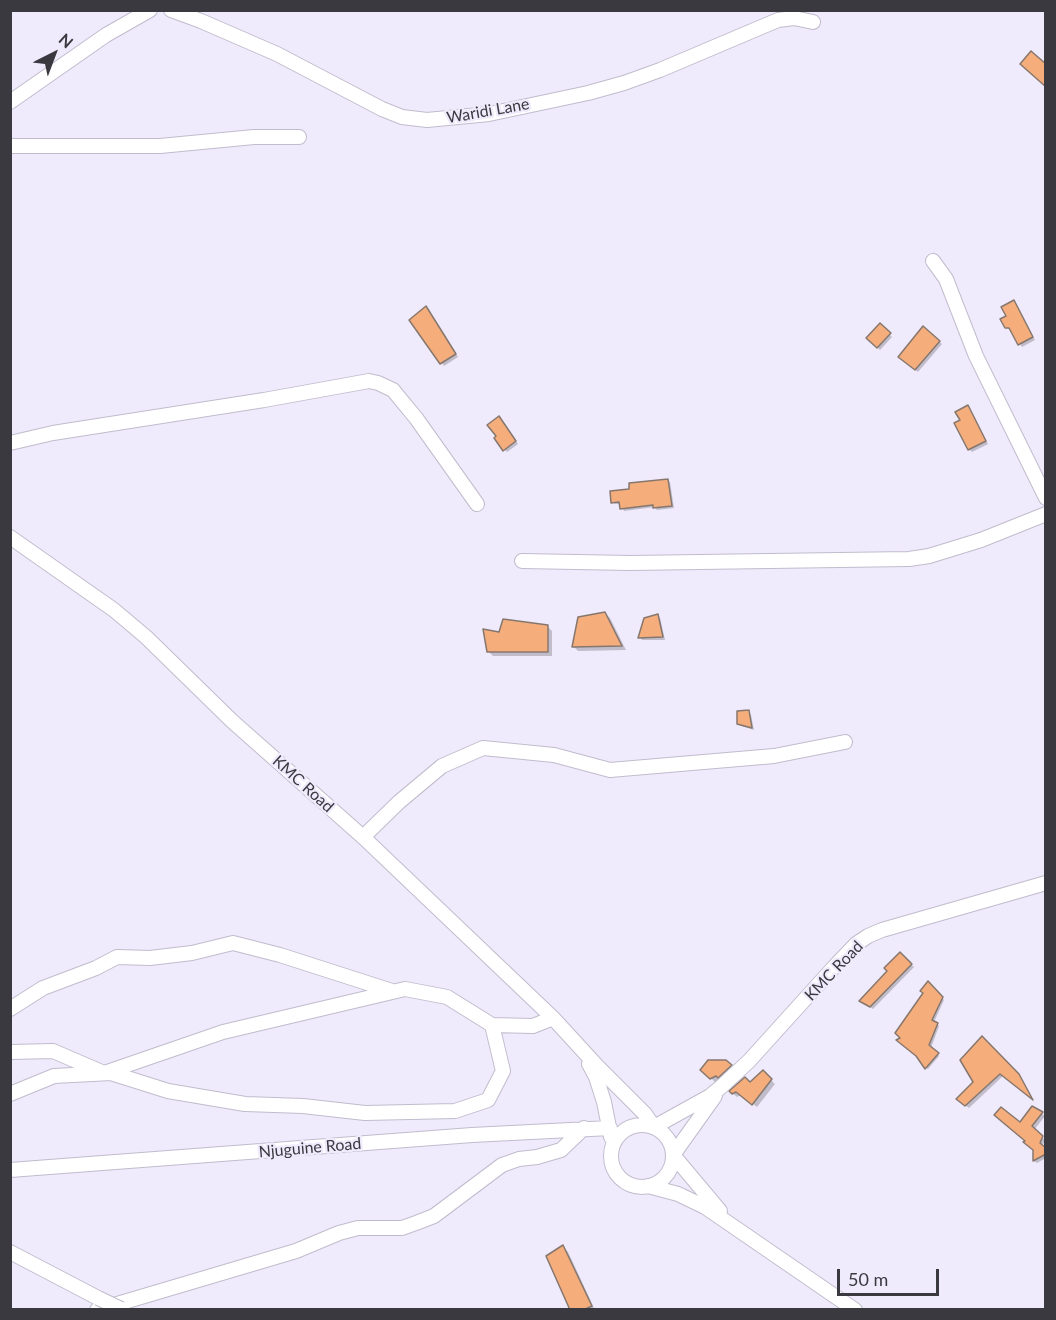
<!DOCTYPE html>
<style>
body{margin:0}
#map{position:relative;width:1056px;height:1320px;overflow:hidden;background:#f0ebfc;font-family:Lato,sans-serif}
canvas{display:block}
.frame{position:absolute;inset:0;border:12px solid #3b3940;pointer-events:none}
.north{position:absolute;left:24px;top:24px;width:60px;height:60px;-webkit-text-stroke:4px #f0ebfc;paint-order:stroke;rotate:42deg;font-size:16px;font-weight:700;line-height:24px;text-align:center;color:#3b3940}
.north::after{content:'';display:block;margin:auto;width:21px;height:27px;background:#3b3940;clip-path:polygon(50% 0,100% 100%,50% 72%,0 100%)}
.scale{position:absolute;left:837px;top:1269px;width:102px;height:27px;box-sizing:border-box;border:3px solid #3b3940;border-top:0;padding-left:8px;font-size:18px;line-height:21px;white-space:nowrap;color:#3b3940;-webkit-text-stroke:4px #f0ebfc;paint-order:stroke}
</style>
<div id="map">
<canvas width="1056" height="1320"></canvas>
<div class="frame"></div>
<div class="north">N</div>
<div class="scale">50 m</div>
</div>
<script>
const c = document.querySelector('canvas').getContext('2d');
c.lineJoin = 'round';
function fill(path, color) {
  c.fillStyle = color;
  c.fill(path, 'evenodd');
}
function shape(rows) {
  const path = new Path2D();
  for (const r of rows) {
    if (r.length === 3) {
      path.moveTo(r[0] + r[2], r[1]);
      path.arc(r[0], r[1], r[2], 0, 2 * Math.PI);
      continue;
    }
    path.moveTo(r[0], r[1]);
    for (let i = 2; i < r.length; i += 2) path.lineTo(r[i], r[i + 1]);
  }
  return path;
}
function trace(path, color, width, dash) {
  c.strokeStyle = color;
  c.lineWidth = width;
  c.lineCap = dash ? 'butt' : 'round';
  c.setLineDash(dash || []);
  c.stroke(path);
}
function drawText(font, color, halo, rows, align = 'center') {
  c.font = font + ' Lato,sans-serif';
  c.lineWidth = 4.5;
  c.setLineDash([]);
  c.textBaseline = 'middle';
  c.strokeStyle = halo;
  c.fillStyle = color;
  for (const [text, x, y, turn = 0] of rows) {
    c.save();
    c.translate(x, y);
    c.rotate((+turn || 0) * Math.PI / 180);
    c.textAlign = isNaN(turn) ? turn : align;
    if (halo) c.strokeText(text, 0, 0);
    c.fillText(text, 0, 0);
    c.restore();
  }
}
fill(shape([
 [1014,302,1035,340,1022,347,1012,331,1006,327],
 [429,311,458,357,444,366,411,320],
 [880,325,892,337,880,350,868,338],
 [923,328,942,344,918,372,900,356],
 [970,410,988,444,972,452,969,449,962,421],
 [502,421,518,444,507,452,505,450],
 [667,480,670,482,674,508,657,510,655,507,624,511,621,504,615,504,613,502,631,490],
 [605,613,610,618,626,650,578,651,574,647],
 [657,615,660,618,665,640,642,640,640,637],
 [547,626,552,631,552,656,493,656,488,651,500,634],
 [748,712,751,715,754,730,741,726,738,723],
 [900,955,914,967,873,1009,864,1003],
 [928,983,944,1000,934,1022,939,1026,931,1048,939,1056,928,1069,926,1068,925,994],
 [962,1060,1021,1079,1003,1076,969,1108,960,1101,975,1083],
 [725,1061,735,1070,716,1083,702,1070],
 [763,1072,775,1084,757,1107,741,1095,737,1097,731,1092,751,1084],
 [1033,1108,1045,1116,1034,1130,1045,1140,1042,1147,1046,1150,1046,1158,1037,1163,1034,1161,1034,1150,1020,1124],
 [563,1247,568,1252,595,1310,572,1310]
]), '#0003');
const building = shape([
 [1031,51,1046,64,1046,87,1020,64,1031,51],
 [1014,300,1033,337,1018,345,1009,328,1005,328,1000,319,1006,316,1001,307,1014,300],
 [426,306,456,354,440,364,409,320,426,306],
 [880,323,891,333,877,348,866,338,880,323],
 [923,326,940,341,915,370,898,357,923,326],
 [968,405,986,441,968,450,954,423,960,420,955,412,968,405],
 [499,416,516,441,503,451,494,438,496,436,487,425,499,416],
 [668,479,672,506,653,508,653,505,620,509,619,502,611,503,610,491,629,489,629,483,668,479],
 [605,612,622,646,572,647,578,617,605,612],
 [658,614,663,637,638,638,644,618,658,614],
 [503,619,548,625,548,652,487,652,483,629,499,632,503,619],
 [749,710,752,728,737,724,737,711,749,710],
 [900,952,912,964,870,1007,859,1001,887,971,884,968,900,952],
 [928,981,943,997,932,1020,938,1023,929,1045,939,1053,925,1069,916,1056,896,1040,900,1038,895,1033,923,993,920,991,928,981],
 [982,1036,1019,1074,1033,1100,1000,1074,965,1106,956,1099,973,1082,960,1060,982,1036],
 [708,1060,726,1060,732,1065,718,1078,716,1076,710,1079,700,1070,708,1060],
 [763,1070,772,1079,752,1105,736,1092,732,1094,729,1091,745,1077,750,1082,763,1070],
 [1032,1106,1043,1112,1032,1126,1043,1136,1040,1143,1046,1148,1046,1154,1033,1161,1033,1150,1023,1142,1025,1141,994,1115,1001,1107,1020,1122,1032,1106],
 [563,1245,592,1306,583,1310,570,1310,546,1256,563,1245]
]);
fill(building, '#f5ad7c');
trace(building, '#86776e', 1.5);
const minor = shape([
 [171,10,201,21,277,54,382,109,402,117,427,120,489,114,588,93,624,83,660,70,778,20,794,18,813,22],
 [10,102,106,35,150,10],
 [10,146,160,146,254,137,299,137],
 [933,261,946,279,976,356,1046,498],
 [10,443,53,433,264,400,369,381,378,383,393,390,397,395,416,418,477,504],
 [10,537,114,610,146,637,232,721,363,837,553,1018,597,1066,645,1114,654,1127,710,1096,721,1087,749,1061,835,966,856,944,868,936,882,930,1046,883],
 [522,561,630,563,909,559,929,556,981,540,1046,514],
 [363,837,399,802,442,766,483,748,554,755,610,770,774,756,845,742],
 [10,1009,43,988,96,968,117,957,150,958,192,953,233,943,280,955,392,991],
 [10,1052,53,1051,104,1073,223,1032,405,989,447,997,492,1025],
 [589,1064,596,1077,604,1102,611,1137],
 [10,1094,54,1076,111,1073,168,1091,245,1104,303,1106,365,1113,455,1111,488,1100,503,1071,492,1025,533,1026,553,1018],
 [715,1096,673,1155,720,1211],
 [642,1156,31],
 [10,1170,472,1135,610,1128],
 [648,1186,678,1194,705,1207,855,1310],
 [10,1252,98,1298],
 [97,1310,296,1251,339,1233,358,1228,402,1228,416,1223,434,1216,502,1165,519,1159,537,1157,561,1150,584,1128]
]);
trace(minor, '#c1bccd', 16);
trace(minor, '#fff', 14);
const minorBridge = shape([
 [98,1298,121,1309]
]);
trace(minorBridge, '#c1bccd', 16, []);
trace(minorBridge, '#fff', 14);
drawText('16px', '#3b3940', '#f0ebfc', [
 ["Waridi Lane",488,111,-10],
 ["KMC Road",303,784,42],
 ["KMC Road",834,971,-46],
 ["Njuguine Road",310,1148,-5]
]);
</script>
